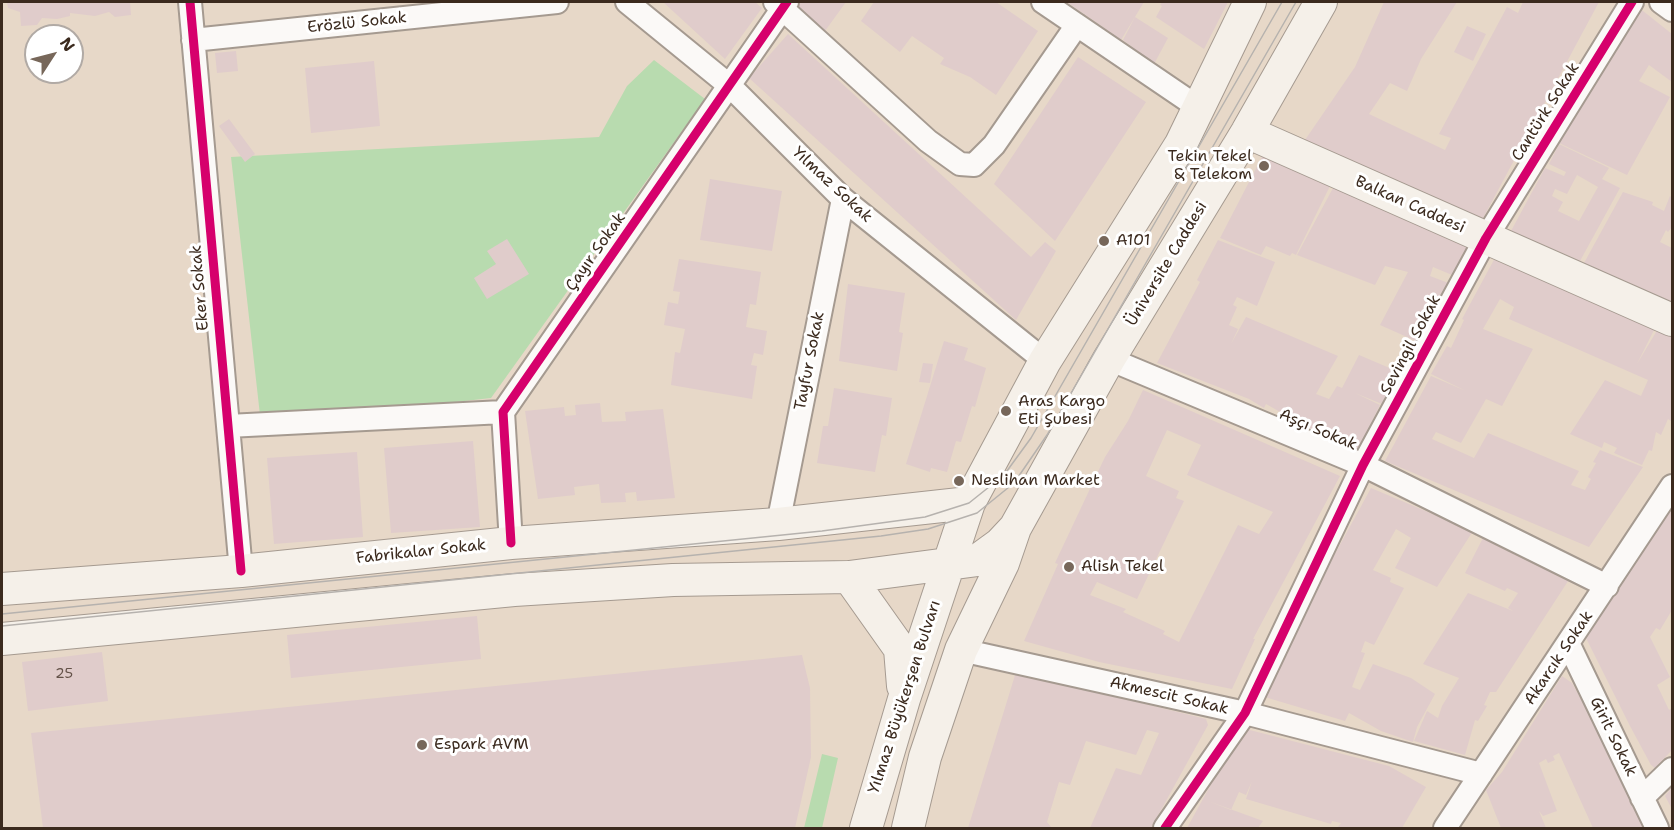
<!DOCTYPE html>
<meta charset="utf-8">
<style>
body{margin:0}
#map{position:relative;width:1674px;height:830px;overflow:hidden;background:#e7d8c8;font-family:"Shantell Sans",sans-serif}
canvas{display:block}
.frame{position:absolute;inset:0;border:3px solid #3b2a1e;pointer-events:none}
.north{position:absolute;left:24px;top:24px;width:60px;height:60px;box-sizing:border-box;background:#fff;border:2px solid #b1aaa5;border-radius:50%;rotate:54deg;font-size:16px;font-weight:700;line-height:24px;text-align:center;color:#3b2a1e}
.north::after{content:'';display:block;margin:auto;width:21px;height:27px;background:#77675a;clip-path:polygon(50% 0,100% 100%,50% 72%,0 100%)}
</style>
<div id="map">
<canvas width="1674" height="830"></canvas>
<div class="frame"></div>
<div class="north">N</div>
</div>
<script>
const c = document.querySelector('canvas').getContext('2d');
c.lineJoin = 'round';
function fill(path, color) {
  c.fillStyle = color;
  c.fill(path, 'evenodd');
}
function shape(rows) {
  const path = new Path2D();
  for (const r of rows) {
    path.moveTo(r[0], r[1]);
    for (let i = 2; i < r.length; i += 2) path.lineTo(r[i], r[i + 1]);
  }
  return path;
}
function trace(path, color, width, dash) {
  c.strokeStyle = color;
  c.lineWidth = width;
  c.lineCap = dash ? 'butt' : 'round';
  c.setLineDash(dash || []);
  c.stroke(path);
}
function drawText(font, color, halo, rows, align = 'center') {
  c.font = font + ' "Shantell Sans",sans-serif';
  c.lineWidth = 6;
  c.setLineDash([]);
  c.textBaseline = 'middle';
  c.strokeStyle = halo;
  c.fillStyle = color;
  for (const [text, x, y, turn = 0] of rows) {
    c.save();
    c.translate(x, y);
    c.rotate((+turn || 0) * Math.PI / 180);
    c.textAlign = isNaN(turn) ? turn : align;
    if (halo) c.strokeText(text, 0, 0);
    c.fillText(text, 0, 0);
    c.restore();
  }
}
fill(shape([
 [654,60,705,99,491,398,261,424,231,157,599,137,627,86],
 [822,754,838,758,822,828,804,828]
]), '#b8dbaf');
fill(shape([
 [7,2,130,2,131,15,115,17,109,12,95,16,70,13,70,16,57,19,42,18,37,25,21,26,20,12,8,8],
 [663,2,755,2,762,8,725,59],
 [801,2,846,2,825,31,798,6],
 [874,2,996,2,1038,31,996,95,970,77,940,64,944,58,912,36,900,52,861,21],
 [1067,2,1144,2,1121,40],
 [1162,2,1228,2,1204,49,1156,17,1162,6,1160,5],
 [1384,2,1457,2,1421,59,1407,91,1390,83,1369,114,1445,150,1451,138,1439,134,1507,7,1518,13,1523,2,1599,2,1482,220,1305,140,1355,67],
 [1633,3,1672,34,1672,82,1649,65,1639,81,1670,97,1627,175,1559,143],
 [1135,17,1168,38,1154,64,1123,40],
 [1467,26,1486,34,1473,61,1454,52],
 [788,34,1031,257,1045,242,1056,251,1016,320,749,78],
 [236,51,238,71,217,73,215,53],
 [1078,57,1146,102,1055,241,994,184],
 [374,61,380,126,311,133,305,68],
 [229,119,255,154,245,162,219,126],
 [1559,144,1609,168,1602,179,1620,188,1580,261,1555,250,1553,253,1544,249,1546,246,1511,231,1545,168,1564,176,1566,172,1549,164],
 [1577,175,1598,187,1579,221,1558,211,1563,202,1552,196,1555,189,1567,194],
 [1263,155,1330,186,1296,255,1292,253,1290,256,1266,246,1261,255,1220,238],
 [710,179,782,191,772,251,700,240],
 [1333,188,1468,245,1452,275,1433,267,1430,276,1451,284,1437,312,1433,310,1416,341,1380,325,1408,272,1385,266,1375,285,1297,255],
 [1623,192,1653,202,1652,205,1664,211,1670,196,1672,198,1672,227,1668,232,1666,230,1660,242,1672,248,1672,302,1584,263],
 [507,239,529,274,487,299,474,278,496,264,487,251],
 [1218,240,1275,262,1257,306,1237,297,1233,305,1237,307,1229,325,1238,329,1231,344,1246,317,1338,356,1316,394,1329,399,1337,386,1342,388,1359,355,1399,372,1382,404,1355,393,1380,405,1358,450,1281,415,1282,413,1266,404,1264,408,1249,399,1157,363,1200,282,1197,280],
 [1496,256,1656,326,1637,364,1659,327,1672,333,1672,418,1671,421,1668,419,1661,435,1656,432,1652,451,1649,450,1642,465,1614,453,1617,448,1604,442,1602,448,1570,434,1605,380,1641,396,1648,380,1509,319,1514,307,1500,299,1483,329,1533,349,1502,406,1486,399,1461,443,1436,432,1432,439,1474,458,1488,433,1579,471,1571,485,1585,490,1591,479,1588,477,1596,463,1593,462,1600,450,1643,467,1589,547,1385,461,1431,376,1466,391,1431,374,1447,346,1451,348,1464,320,1462,319],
 [679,259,761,272,756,305,750,304,746,327,767,331,763,355,754,353,751,365,757,366,752,399,671,385,675,352,680,353,685,329,664,325,668,302,678,304,680,292,673,291],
 [848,284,905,293,899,332,903,333,897,371,839,361],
 [944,341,968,348,964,360,986,368,975,407,972,406,961,442,956,441,947,472,931,468,930,472,906,464],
 [923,363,933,364,930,383,919,382],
 [834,388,892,398,886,436,882,435,875,472,817,463,823,426,828,426],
 [1143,390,1340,476,1253,639,1255,639,1232,689,1099,662,1024,641,1058,564,1055,563,1105,457,1128,421],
 [1167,430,1201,445,1187,475,1273,512,1259,534,1238,525,1179,642,1163,634,1165,631,1123,612,1126,609,1090,595,1097,582,1137,599,1184,501,1176,498,1179,491,1146,476],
 [600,403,602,422,626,421,625,412,663,409,675,498,637,501,636,492,625,493,626,502,601,503,599,484,574,487,575,495,538,499,525,411,564,407,565,416,576,415,575,405],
 [473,441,480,527,391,533,384,448],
 [357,452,363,537,274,544,267,458],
 [1371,488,1473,531,1437,587,1395,568,1411,538,1396,529,1373,570,1391,578,1390,582,1404,588,1374,645,1365,641,1361,652,1365,653,1352,687,1360,690,1373,664,1411,678,1435,694,1417,727,1413,742,1381,731,1349,713,1345,721,1258,695],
 [1672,506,1672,610,1660,630,1656,628,1650,637,1670,677,1657,685,1669,710,1672,708,1672,750,1655,768,1651,765,1630,726,1586,638],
 [1484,536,1572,575,1496,692,1490,692,1484,705,1487,706,1478,721,1475,720,1465,755,1414,741,1427,711,1438,718,1442,706,1459,678,1423,664,1468,593,1513,611,1508,608,1518,593,1507,588,1505,591,1465,573],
 [477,616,481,659,291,678,287,635],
 [102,652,108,701,28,711,22,662],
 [802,655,810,688,811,757,795,828,43,828,31,733],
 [1016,672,1206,719,1208,725,1151,828,1090,828,1116,768,1141,775,1159,733,1147,730,1136,755,1086,741,1070,785,1059,782,1047,822,1052,828,968,828],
 [1562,676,1572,683,1605,742,1646,828,1593,828,1559,753,1553,756,1555,760,1548,763,1546,759,1539,763,1557,811,1543,816,1539,811,1546,828,1501,828,1486,790,1502,772],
 [1242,728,1389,766,1426,787,1402,828,1342,828,1338,827,1341,823,1332,821,1331,824,1246,799,1252,781,1246,795,1239,792,1231,810,1208,801,1263,821,1258,828,1187,828],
 [1672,787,1672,809,1665,796]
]), '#e0cccb');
const street = shape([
 [190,2,241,571],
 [627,2,730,86,843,199,1045,361],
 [775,2,928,141,960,164,974,165,994,145,1077,25],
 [1043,2,1199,108],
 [1661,2,1672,10],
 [193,40,557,2],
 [1109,359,1363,465,1607,586],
 [228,426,503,412],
 [778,524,843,199],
 [511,543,503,412,787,2],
 [1569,645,1657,828],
 [961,650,1245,713,1481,774],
 [1642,798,1672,769],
 [1165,828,1245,713,1363,465,1486,238,1632,2],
 [1445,828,1672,486]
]);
const secondary = shape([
 [1247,132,1672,320],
 [849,577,900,649,903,686],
 [2,589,241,571,511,543,778,524,969,503],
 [2,639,514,590,673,580,849,577,978,560,1000,544,1015,528],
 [866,828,904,699,969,503,1045,361,1181,144,1250,2],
 [908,828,925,757,961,650,1003,563,1015,528,1109,359,1247,132,1321,2]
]);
trace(street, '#a59a90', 26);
trace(secondary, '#a59a90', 34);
trace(street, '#fbf9f7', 22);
trace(secondary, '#f5f0e9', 32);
trace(shape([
 [2,614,822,531,925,517,969,503,1004,475,1031,438,1282,2],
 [2,626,881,536,928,529,977,513,1014,483,1047,435,1296,2]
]), '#b6b2ae', 1.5);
trace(shape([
 [190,2,241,571],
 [511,543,503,412,787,2],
 [1165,828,1245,713,1363,465,1486,238,1632,2]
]), '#d6006c', 9);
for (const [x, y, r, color] of [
 [1264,166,6,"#77675a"],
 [1104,241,6,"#77675a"],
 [1006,411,6,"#77675a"],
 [959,481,6,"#77675a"],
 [1069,567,6,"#77675a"],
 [422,745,6,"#77675a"]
]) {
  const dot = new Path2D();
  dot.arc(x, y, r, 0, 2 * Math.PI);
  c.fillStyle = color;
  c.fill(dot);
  trace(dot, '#fff', 2);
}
drawText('14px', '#645249', null, [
 ["25",64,674]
]);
drawText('16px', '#3b2a1e', '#fff', [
 ["Erözlü Sokak",357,23,-6],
 ["Cantürk Sokak",1546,112,-58],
 ["Yılmaz Sokak",832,185,43],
 ["Balkan Caddesi",1410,205,24],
 ["Çayır Sokak",596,252,-55],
 ["Üniversite Caddesi",1167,264,-59],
 ["Eker Sokak",200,288,-95],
 ["Sevingil Sokak",1411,345,-62],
 ["Tayfur Sokak",810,361,-79],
 ["Aşçı Sokak",1318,430,23],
 ["Fabrikalar Sokak",421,552,-6],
 ["Akarcık Sokak",1559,658,-56],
 ["Akmescit Sokak",1169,696,13],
 ["Yılmaz Büyükerşen Bulvarı",905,697,-72],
 ["Girit Sokak",1613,737,64]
]);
drawText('16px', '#3b2a1e', '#fff', [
 ["Tekin Tekel",1252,157,"right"],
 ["& Telekom",1252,175,"right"],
 ["A101",1116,241],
 ["Aras Kargo",1018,402],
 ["Eti Şubesi",1018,420],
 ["Neslihan Market",971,481],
 ["Alish Tekel",1081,567],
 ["Espark AVM",434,745]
], 'left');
</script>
